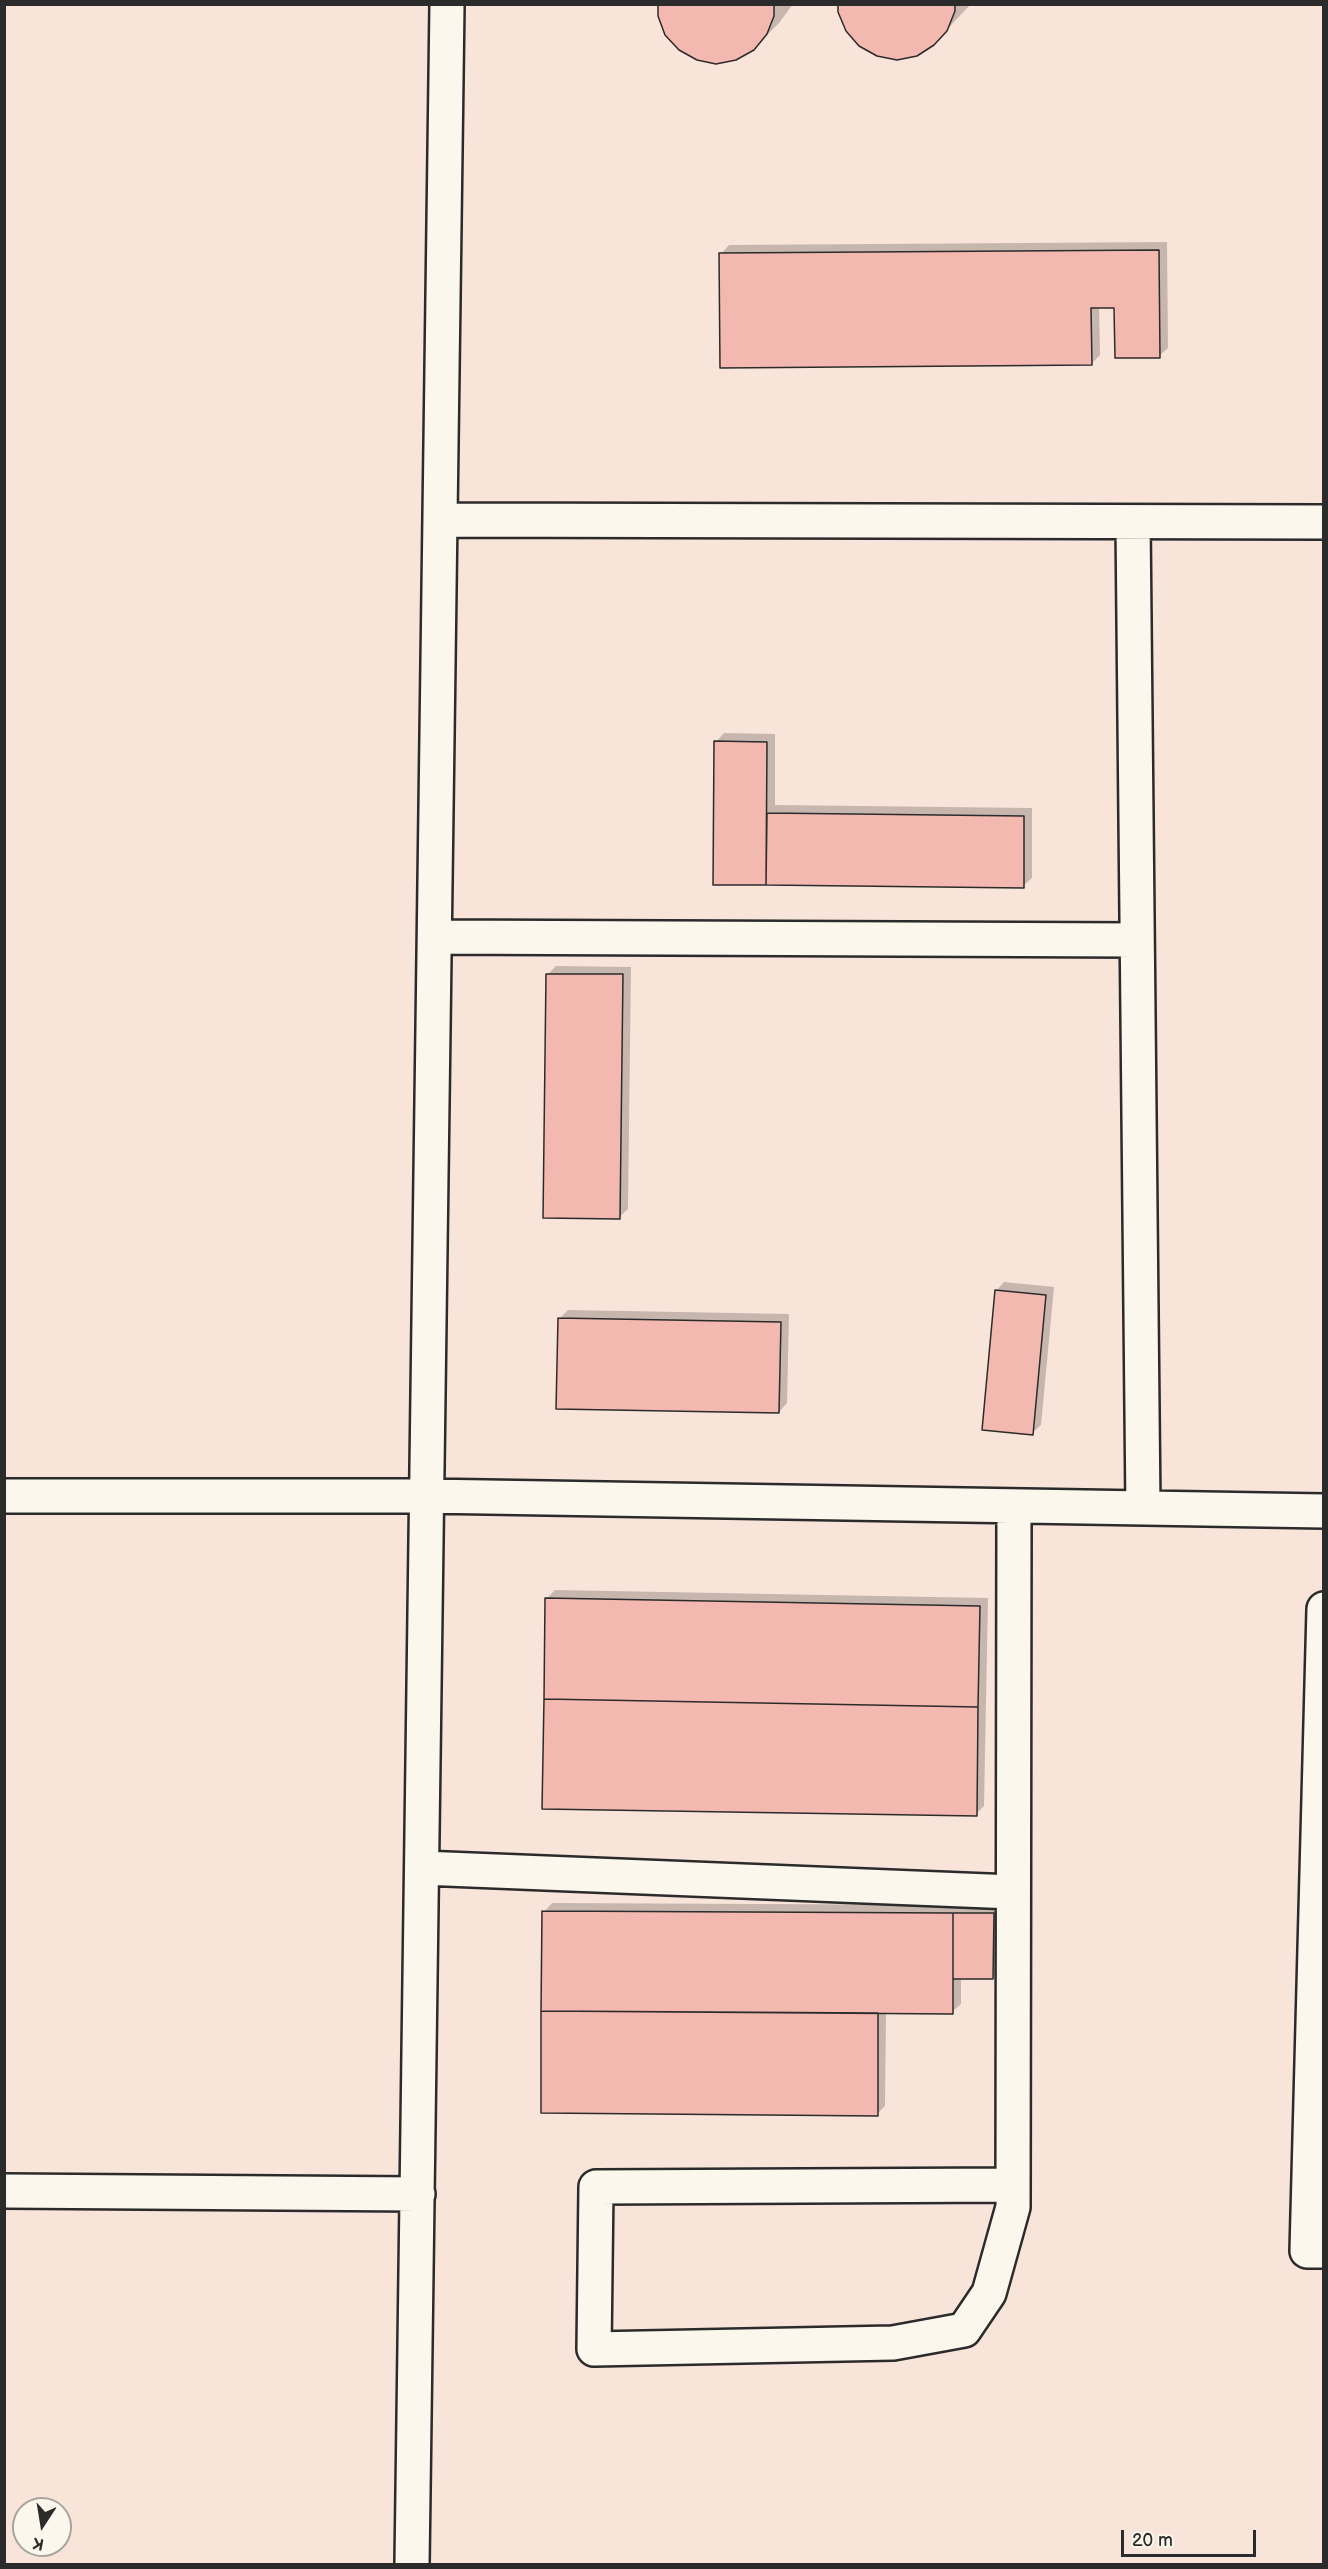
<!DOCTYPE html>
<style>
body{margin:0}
#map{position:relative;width:1328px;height:2569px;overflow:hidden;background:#fbf7ec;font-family:"Balsamiq Sans",sans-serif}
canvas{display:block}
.frame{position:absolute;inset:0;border:6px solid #2b2b2b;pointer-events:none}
.north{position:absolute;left:12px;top:2497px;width:60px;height:60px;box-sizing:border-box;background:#fbf7ec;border:2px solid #a8a59f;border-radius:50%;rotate:192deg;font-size:16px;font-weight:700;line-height:24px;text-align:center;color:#2b2b2b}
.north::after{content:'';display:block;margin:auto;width:21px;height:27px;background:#2b2b2b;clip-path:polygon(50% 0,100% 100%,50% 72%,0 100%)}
.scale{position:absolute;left:1121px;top:2530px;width:135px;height:27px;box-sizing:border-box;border:3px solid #2b2b2b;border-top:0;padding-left:8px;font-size:18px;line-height:21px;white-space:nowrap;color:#2b2b2b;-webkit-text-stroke:4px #fbf7ec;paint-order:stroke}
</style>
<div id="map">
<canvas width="1328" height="2569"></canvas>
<div class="frame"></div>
<div class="north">K</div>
<div class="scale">20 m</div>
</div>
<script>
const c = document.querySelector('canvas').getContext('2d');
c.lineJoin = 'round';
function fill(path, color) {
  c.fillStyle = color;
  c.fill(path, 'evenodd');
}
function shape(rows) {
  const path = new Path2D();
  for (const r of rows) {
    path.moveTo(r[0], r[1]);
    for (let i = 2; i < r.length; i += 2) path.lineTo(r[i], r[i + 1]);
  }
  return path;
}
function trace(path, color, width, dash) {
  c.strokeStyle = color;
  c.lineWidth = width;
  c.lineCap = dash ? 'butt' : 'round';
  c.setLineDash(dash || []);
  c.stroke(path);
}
fill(shape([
 [5,5,1323,5,1323,2564,5,2564],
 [24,2509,60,2509,60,2545,24,2545]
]), '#f9e4da');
fill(shape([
 [659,4,793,4,779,23,753,49],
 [840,4,971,4,933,44],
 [1167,242,1168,348,1159,356,1116,307,1099,306,1100,355,1091,364,721,254,729,245],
 [724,733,775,734,775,805,1032,808,1032,878,1023,886,715,883,716,742],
 [556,966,631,967,628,1209,619,1217,547,975],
 [1004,1282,1054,1287,1041,1425,1032,1433,996,1291],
 [568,1310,789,1314,787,1403,779,1412,560,1318],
 [555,1590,988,1598,984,1806,976,1814,546,1599],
 [1018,1889,1018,1952,993,1978,961,1978,961,2004,952,2012,886,2012,885,2106,877,2114,544,1912,552,1903,963,1905]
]), '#0003');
const building = shape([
 [658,4,774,4,774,16,767,34,754,50,736,60,716,64,697,60,679,50,665,35,658,16,658,4],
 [838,4,955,4,955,11,947,31,934,45,917,56,897,60,877,56,859,46,846,31,838,12,838,4],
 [1159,250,1160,358,1115,358,1114,308,1091,308,1092,365,720,368,719,253,1159,250],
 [714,741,767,742,766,885,713,885,714,741],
 [767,813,1024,816,1024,888,766,885,767,813],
 [546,974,623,974,620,1219,543,1218,546,974],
 [995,1290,1046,1295,1033,1435,982,1430,995,1290],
 [558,1318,781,1322,779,1413,556,1409,558,1318],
 [545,1598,980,1606,978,1707,544,1699,545,1598],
 [544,1699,978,1707,977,1816,542,1809,544,1699],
 [542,1911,953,1913,953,2014,541,2011,542,1911],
 [953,1913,994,1913,993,1979,953,1979,953,1913],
 [541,2011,878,2013,878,2116,541,2113,541,2011]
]);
fill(building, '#f3b8af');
trace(building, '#2b2b2b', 1.5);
const minor = shape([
 [440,520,1324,522],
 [1133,522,1143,1508],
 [435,937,1137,940],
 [4,1496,427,1496,1324,1511],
 [1324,1609,1307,2251,1324,2251],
 [422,1868,1013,1892],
 [1012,2185,596,2187,594,2349,893,2343,964,2330,989,2293,1013,2207,1014,1506],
 [4,2191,418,2194],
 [412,2564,447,4]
]);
trace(minor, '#2b2b2b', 38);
trace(minor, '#fbf7ec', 33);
</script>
